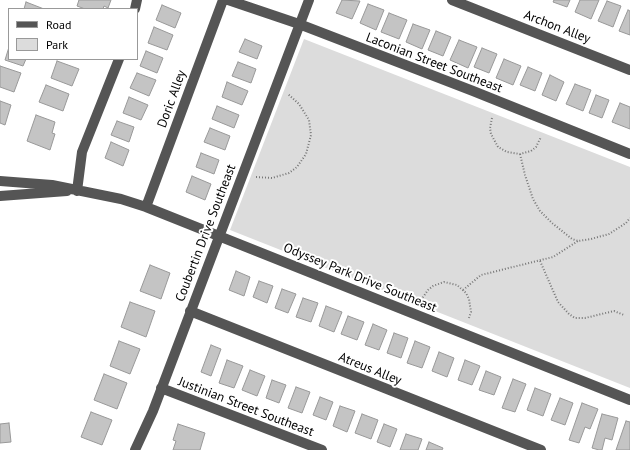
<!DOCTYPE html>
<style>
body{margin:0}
#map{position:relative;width:630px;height:450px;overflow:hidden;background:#fff;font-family:"PT Sans",sans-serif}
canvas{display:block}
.legend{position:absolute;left:8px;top:8px;width:130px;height:52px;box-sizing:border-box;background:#fff;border:1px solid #999;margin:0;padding:5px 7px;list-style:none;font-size:12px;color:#000}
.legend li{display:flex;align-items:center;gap:8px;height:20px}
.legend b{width:20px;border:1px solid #999}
</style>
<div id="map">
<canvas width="630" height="450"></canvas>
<ul class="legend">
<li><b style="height:5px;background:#555"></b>Road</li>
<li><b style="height:11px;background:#dcdcdc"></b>Park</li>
</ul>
</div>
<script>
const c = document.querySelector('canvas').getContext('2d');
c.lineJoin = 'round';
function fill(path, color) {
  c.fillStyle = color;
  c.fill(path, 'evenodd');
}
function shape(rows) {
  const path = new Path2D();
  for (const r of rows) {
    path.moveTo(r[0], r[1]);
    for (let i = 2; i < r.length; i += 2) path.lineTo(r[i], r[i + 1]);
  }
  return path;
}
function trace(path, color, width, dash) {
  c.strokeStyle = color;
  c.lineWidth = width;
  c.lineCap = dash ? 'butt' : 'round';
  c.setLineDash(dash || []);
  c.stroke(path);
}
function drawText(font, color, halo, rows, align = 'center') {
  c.font = font + ' "PT Sans",sans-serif';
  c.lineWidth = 4;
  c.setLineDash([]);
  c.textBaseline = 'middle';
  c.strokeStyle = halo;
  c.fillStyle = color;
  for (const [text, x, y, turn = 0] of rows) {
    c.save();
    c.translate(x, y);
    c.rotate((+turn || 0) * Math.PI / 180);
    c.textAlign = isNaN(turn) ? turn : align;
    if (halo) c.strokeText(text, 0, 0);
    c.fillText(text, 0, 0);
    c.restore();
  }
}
fill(shape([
 [304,39,630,167,630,388,230,230]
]), '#dcdcdc');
const building = shape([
 [79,0,111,0,108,8,104,6,103,9,85,9,77,6,79,0],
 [342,0,360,1,352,19,336,13,342,0],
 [554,0,570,0,567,7,553,2,554,0],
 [580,0,599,0,591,19,575,12,580,0],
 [607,1,621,6,613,27,598,21,607,1],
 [26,2,44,9,24,9,26,2],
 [368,4,384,10,376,30,360,23,368,4],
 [162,5,181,13,175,28,156,20,162,5],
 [628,10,630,11,630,35,619,31,628,10],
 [389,13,407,20,399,39,381,32,389,13],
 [413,24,430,30,422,49,406,42,413,24],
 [154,27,173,35,167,50,148,43,154,27],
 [436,31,451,37,443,56,428,50,436,31],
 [245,39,262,46,257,59,239,52,245,39],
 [459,40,477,47,468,68,450,60,459,40],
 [9,47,9,59,26,59,23,66,5,60,9,47],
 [482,48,497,54,489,73,474,67,482,48],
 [146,51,163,58,157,73,140,66,146,51],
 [504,59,521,66,513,85,496,78,504,59],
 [57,61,79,69,72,86,51,78,57,61],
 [238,62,256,69,251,83,232,76,238,62],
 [0,66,21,73,14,92,0,87,0,66],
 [528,67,542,73,535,91,520,85,528,67],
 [137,73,156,80,149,96,130,88,137,73],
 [550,75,564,82,556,101,542,95,550,75],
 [227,82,248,91,242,105,222,97,227,82],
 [575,84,591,90,583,111,566,104,575,84],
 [46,85,69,94,63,111,39,102,46,85],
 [596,95,609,100,602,118,589,113,596,95],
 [129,97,148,105,141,120,123,113,129,97],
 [0,101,11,105,5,125,0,123,0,101],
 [620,103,630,107,630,129,612,122,620,103],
 [217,106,239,115,234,128,212,119,217,106],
 [36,115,55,122,52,133,55,134,50,150,27,141,36,115],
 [117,121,134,127,129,142,111,135,117,121],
 [210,128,230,136,225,150,204,142,210,128],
 [111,142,129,150,123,166,105,158,111,142],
 [201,153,219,160,214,174,196,167,201,153],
 [192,176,211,184,205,200,186,192,192,176],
 [150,265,170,273,161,299,140,291,150,265],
 [236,271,250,277,244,296,229,290,236,271],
 [259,281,273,286,267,303,253,297,259,281],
 [282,289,296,294,288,313,275,308,282,289],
 [303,298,318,303,311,322,296,317,303,298],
 [130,302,155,311,146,337,121,327,130,302],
 [326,306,342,312,334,332,319,326,326,306],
 [348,316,364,322,357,340,341,334,348,316],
 [373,324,387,330,379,350,365,345,373,324],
 [394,333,408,338,401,358,387,353,394,333],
 [119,341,140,349,130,374,110,366,119,341],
 [415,341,430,347,422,368,407,363,415,341],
 [211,345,221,349,211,376,201,372,211,345],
 [439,352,454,358,447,377,432,371,439,352],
 [227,360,243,366,234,388,219,383,227,360],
 [465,360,480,366,472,385,458,380,465,360],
 [250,370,265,376,257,396,242,390,250,370],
 [486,371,501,377,494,395,479,390,486,371],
 [104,374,127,383,117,409,94,400,104,374],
 [513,379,526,384,515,412,502,408,513,379],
 [272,380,286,385,279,403,266,398,272,380],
 [296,387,310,392,302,413,288,408,296,387],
 [535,388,551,394,543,416,527,410,535,388],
 [320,397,333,402,326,420,313,415,320,397],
 [560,398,573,403,565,425,551,420,560,398],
 [582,403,598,409,590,429,585,427,579,443,569,440,582,403],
 [340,406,355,411,347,432,333,426,340,406],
 [91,412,112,420,102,445,81,437,91,412],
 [362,414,378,420,371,439,355,433,362,414],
 [602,414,618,418,612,440,605,438,602,450,599,450,592,448,602,414],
 [626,421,630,422,630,450,616,450,626,421],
 [9,423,11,442,0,443,0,424,9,423],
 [178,424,205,433,200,450,173,450,176,441,173,440,178,424],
 [384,424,397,429,390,447,377,442,384,424],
 [406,434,422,439,418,450,400,450,406,434],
 [429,442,443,448,442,450,426,450,429,442]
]);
fill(building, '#c4c4c4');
trace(building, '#999', 1);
trace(shape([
 [492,118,490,128,491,134,498,147,507,152,520,154,531,151,536,147,541,137],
 [520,154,525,175,533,199,540,211,552,223,572,239,578,241,591,239,609,234,626,223,630,218],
 [256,177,272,178,289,173,297,167,306,154,311,135,309,120,299,104,288,94],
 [540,261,558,302,569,314,575,318,585,318,614,311,624,315],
 [463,290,481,275,553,257,578,241],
 [421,300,428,290,433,286,444,282,457,285,466,293,469,299,471,312,469,318]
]), '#777', 2, [1, 2]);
trace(shape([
 [228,0,299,24,473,91,630,154],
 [452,0,630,70],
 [135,9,137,0],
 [0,181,52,185,121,199,146,207,630,400],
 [77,191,82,152,119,59],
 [0,196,67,191],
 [146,207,223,0],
 [190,311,541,450],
 [161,388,322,450],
 [135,450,153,411,309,0]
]), '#555', 10);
drawText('13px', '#000', '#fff', [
 ["Archon Alley",557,27,21],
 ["Laconian Street Southeast",434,63,21],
 ["Doric Alley",172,99,-70],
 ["Coubertin Drive Southeast",206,233,-69],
 ["Odyssey Park Drive Southeast",360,278,22],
 ["Atreus Alley",370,369,22],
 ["Justinian Street Southeast",246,407,21]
]);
</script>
